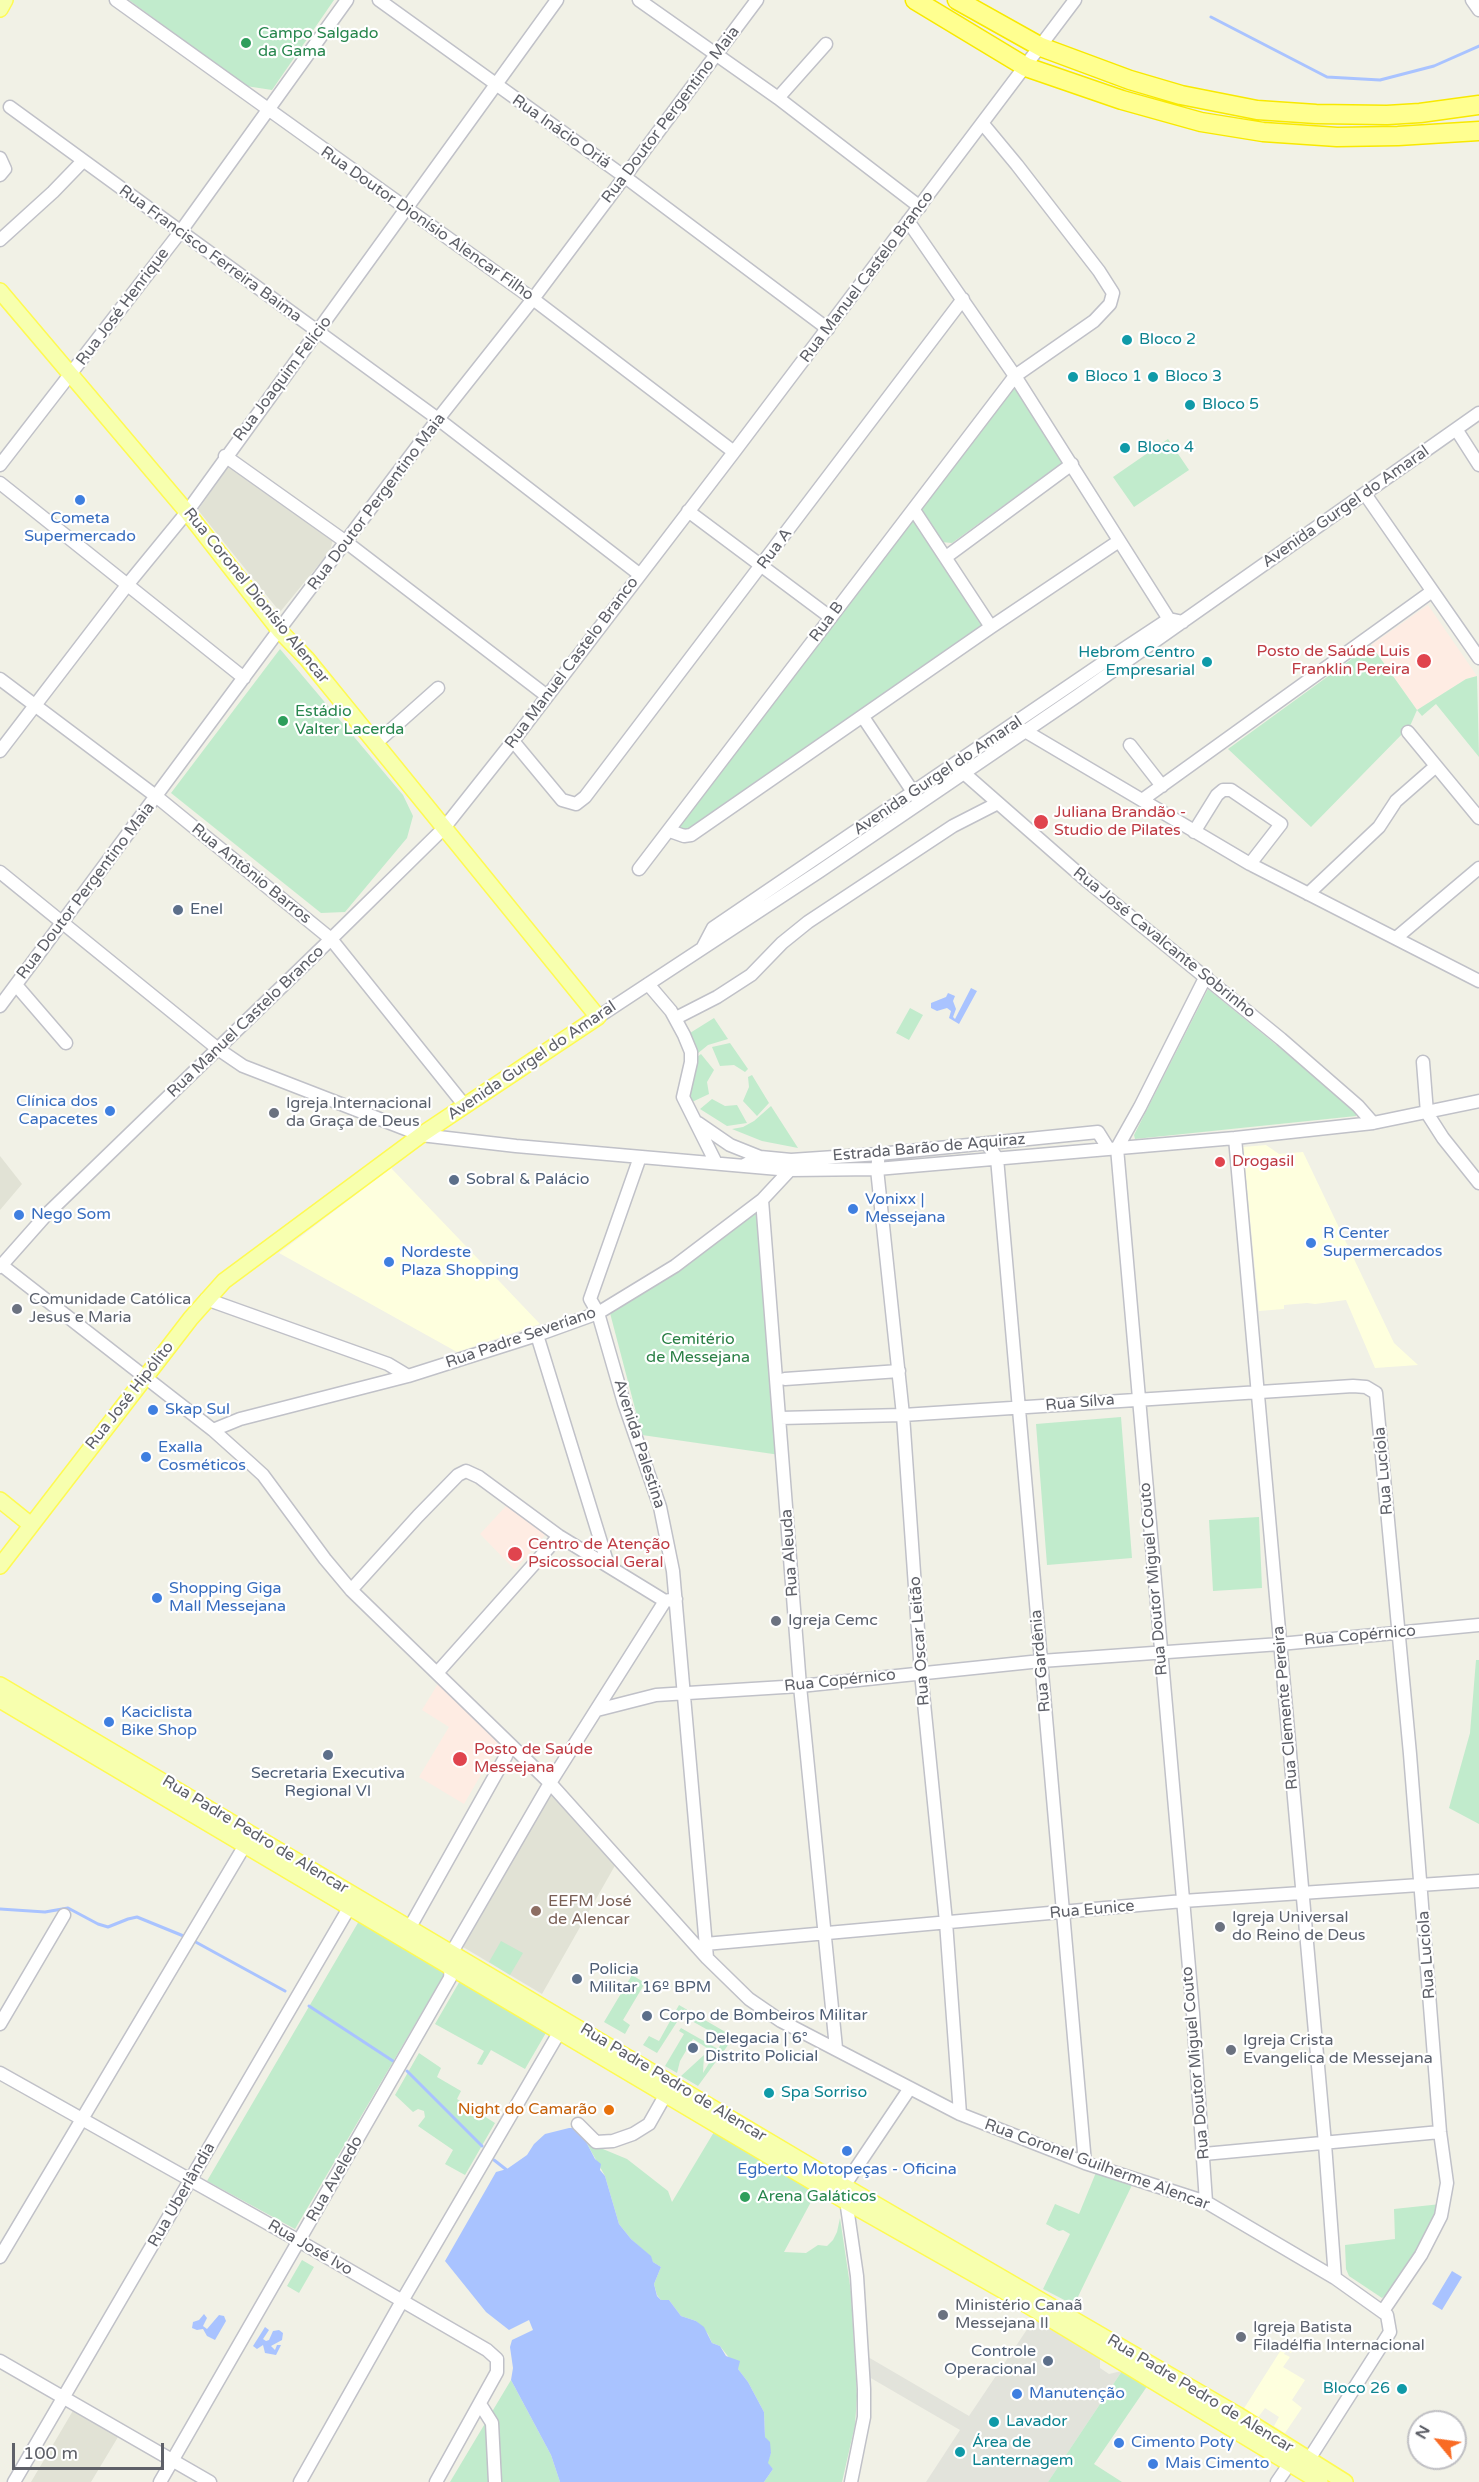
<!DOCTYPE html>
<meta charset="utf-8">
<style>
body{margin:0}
#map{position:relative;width:1479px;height:2482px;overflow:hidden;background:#f1f1e6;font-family:"Varela Round",sans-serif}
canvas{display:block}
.north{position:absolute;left:1407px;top:2410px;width:60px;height:60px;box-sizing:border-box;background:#fff;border:2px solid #bfbfc3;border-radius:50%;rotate:299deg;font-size:16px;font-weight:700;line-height:24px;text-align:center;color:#5e6068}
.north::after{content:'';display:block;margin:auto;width:21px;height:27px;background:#f96b24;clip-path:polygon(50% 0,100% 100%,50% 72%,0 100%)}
.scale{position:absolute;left:12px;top:2443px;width:152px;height:27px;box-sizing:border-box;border:3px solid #5e6068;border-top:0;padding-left:8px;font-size:18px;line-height:21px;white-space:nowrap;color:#5e6068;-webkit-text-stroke:4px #fff;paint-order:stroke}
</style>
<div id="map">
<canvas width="1479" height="2482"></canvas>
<div class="north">N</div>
<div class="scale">100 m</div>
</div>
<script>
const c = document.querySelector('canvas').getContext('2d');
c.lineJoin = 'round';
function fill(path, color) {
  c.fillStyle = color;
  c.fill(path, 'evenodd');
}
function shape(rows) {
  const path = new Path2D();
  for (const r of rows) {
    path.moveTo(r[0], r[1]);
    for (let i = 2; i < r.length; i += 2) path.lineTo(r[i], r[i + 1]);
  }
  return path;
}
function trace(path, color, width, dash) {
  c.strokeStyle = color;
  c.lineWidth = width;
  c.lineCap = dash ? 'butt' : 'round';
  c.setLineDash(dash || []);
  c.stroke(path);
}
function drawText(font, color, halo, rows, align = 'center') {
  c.font = font + ' "Varela Round",sans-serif';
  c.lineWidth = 4.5;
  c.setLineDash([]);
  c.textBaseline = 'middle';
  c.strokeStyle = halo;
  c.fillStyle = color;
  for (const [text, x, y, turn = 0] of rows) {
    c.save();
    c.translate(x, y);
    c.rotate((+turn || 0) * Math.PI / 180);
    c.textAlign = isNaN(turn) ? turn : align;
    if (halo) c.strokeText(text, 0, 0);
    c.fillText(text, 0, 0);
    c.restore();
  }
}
fill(shape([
 [1266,1145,1279,1154,1303,1152,1394,1343,1418,1365,1375,1368,1346,1300,1315,1304,1307,1303,1284,1305,1284,1309,1259,1311,1243,1147],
 [391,1168,461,1241,540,1324,457,1352,279,1253],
 [1286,2342,1295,2348,1291,2353,1286,2350,1284,2354,1290,2357,1283,2367,1305,2380,1292,2400,1302,2408,1285,2433,1274,2426,1279,2417,1265,2408,1257,2419,1243,2410]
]), '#feffde');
fill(shape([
 [1034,2319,1100,2359,1100,2368,1109,2374,1122,2371,1048,2482,926,2482,960,2430,869,2377,868,2357,969,2416]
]), '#e2e3db');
fill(shape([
 [231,463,333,539,330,551,280,612,198,510],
 [0,1156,22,1184,0,1210],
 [553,1791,617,1862,542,1994,463,1947],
 [74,2409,118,2437,91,2482,31,2482]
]), '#e1e2d5');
fill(shape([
 [1428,605,1477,676,1466,679,1417,710,1371,645],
 [507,1505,545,1535,515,1570,480,1534],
 [439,1682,477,1721,501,1740,464,1804,419,1777,449,1727,422,1710]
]), '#feece3');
fill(shape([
 [129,0,334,0,272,90,246,86],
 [1013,389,1016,389,1062,463,952,543,941,542,919,505],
 [1168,439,1189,470,1134,507,1113,477],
 [914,510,991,627,690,834,671,830],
 [1371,645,1417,710,1466,679,1477,676,1479,757,1436,704,1422,716,1417,710,1410,726,1311,827,1228,749],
 [280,649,403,795,413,816,407,838,345,912,321,913,171,793],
 [1208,989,1356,1110,1356,1116,1135,1139,1134,1135],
 [910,1008,923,1015,909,1040,896,1033],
 [714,1018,728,1039,708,1045,697,1054,690,1033],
 [730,1043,748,1069,745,1072,734,1065,720,1066,712,1047],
 [701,1054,714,1070,707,1082,709,1094,692,1102,690,1094,697,1057],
 [752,1075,769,1103,757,1116,743,1101,749,1087,748,1077],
 [712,1099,725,1106,737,1105,747,1123,727,1126,700,1109],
 [771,1106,798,1148,762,1141,732,1129,743,1127,754,1121],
 [765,1202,780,1455,642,1435,610,1313,678,1271],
 [1121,1417,1132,1558,1047,1565,1036,1424],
 [1259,1517,1262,1588,1213,1591,1209,1520],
 [1476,1660,1479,1660,1479,1824,1449,1808,1470,1733],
 [359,1921,445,1973,295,2229,207,2181],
 [501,1941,523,1953,510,1975,489,1962],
 [632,1975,645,1983,623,2020,630,2025,625,2034,604,2022],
 [461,1979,547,2031,525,2069,491,2050,482,2065,477,2064,484,2051,435,2024],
 [679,2005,734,2037,698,2086,681,2076,704,2055,703,2073,715,2053,693,2039,680,2061,677,2073,665,2066,684,2034,679,2031,681,2028,718,2049,724,2039,690,2020,692,2016,684,2011,657,2053,643,2045,649,2036,659,2041],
 [419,2053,441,2068,437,2077,461,2091,457,2099,495,2123,465,2175,445,2164,453,2150,418,2126,425,2117,424,2111,418,2109,413,2112,395,2095],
 [714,2132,819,2194,812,2200,784,2252,806,2253,818,2245,827,2246,833,2240,837,2232,840,2218,851,2292,857,2396,855,2425,842,2482,764,2482,773,2469,767,2463,771,2453,765,2437,764,2412,748,2382,720,2346,712,2343,708,2334,696,2321,681,2316,669,2300,661,2300,657,2295,654,2284,661,2267,653,2262,650,2256,631,2239,619,2224,605,2176,586,2142,627,2159,668,2191,672,2202],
 [1097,2170,1134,2181,1074,2305,1043,2289,1070,2234,1063,2230,1059,2231,1046,2224,1055,2204,1079,2214],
 [1441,2204,1414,2256,1389,2292,1382,2298,1349,2276,1346,2269,1345,2245,1395,2239,1394,2209],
 [302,2260,314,2267,299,2293,287,2286],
 [1122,2371,1148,2385,1094,2464,1122,2482,1048,2482],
 [511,2380,551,2455,560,2482,450,2482]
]), '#c1ebcc');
fill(shape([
 [971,988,977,991,959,1024,949,1018,951,1011,947,1008,937,1011,931,1008,931,1003,946,997,948,993,955,996,953,1001,956,1009,953,1017,955,1019],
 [569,2128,576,2128,581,2132,595,2159,601,2164,600,2170,605,2176,619,2224,631,2239,651,2256,653,2262,661,2267,654,2284,657,2296,661,2300,669,2300,681,2316,696,2321,704,2327,712,2343,720,2346,726,2356,740,2361,738,2369,748,2382,764,2412,765,2437,770,2442,771,2453,768,2463,773,2469,764,2482,560,2482,551,2455,511,2380,513,2368,510,2347,512,2340,533,2330,529,2320,509,2330,486,2312,445,2261,496,2172,507,2169,527,2155,534,2144,545,2134],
 [1452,2271,1462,2277,1442,2310,1432,2304],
 [204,2314,207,2318,203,2326,207,2329,219,2315,224,2316,226,2321,215,2340,207,2336,203,2329,197,2330,192,2328,193,2322,199,2320],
 [265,2327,269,2330,263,2339,266,2341,269,2340,273,2331,279,2330,283,2333,282,2340,271,2346,275,2350,277,2345,281,2345,276,2355,265,2353,263,2345,257,2349,253,2346]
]), '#a9c3ff');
trace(shape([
 [1211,17,1327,77,1380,80,1434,66,1479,46],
 [0,1909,45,1912,68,1908,98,1924,108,1927,128,1919,137,1917,186,1937],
 [192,1940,285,1991],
 [309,2006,396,2063],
 [407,2071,482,2146],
 [494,2160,508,2171]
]), '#a9c3ff', 3);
const minor = shape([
 [116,0,533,299,734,452],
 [379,0,625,177,828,329],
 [639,0,778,98,920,207],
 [1472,0,1479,10],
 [778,98,826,44],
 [10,107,438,419,639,574],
 [0,158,5,169,0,175],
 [908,221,1015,376,1172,624],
 [0,240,53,192,82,162],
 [1456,429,1479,465],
 [225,456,346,542,547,696],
 [0,465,181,231,347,0],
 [0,483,244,678],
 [1365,494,1479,658],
 [914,510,991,627],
 [688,511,830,617],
 [946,557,1072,464],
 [0,679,157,797,331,939,465,1106],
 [863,717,917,798],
 [1020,728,1250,864,1479,981],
 [1408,732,1479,818],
 [513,741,562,800,576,804,585,797,963,299],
 [375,744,438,688],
 [1130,745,1162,786],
 [0,751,128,584,187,512,557,0],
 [957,767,1087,881,1281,1039,1358,1106,1373,1123],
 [1142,800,1431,592],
 [670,831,684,836,691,835,991,627,1119,541],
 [1194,832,1217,795,1223,790,1231,790,1281,824,1250,864],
 [639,869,1015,376,1094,321,1110,304,1113,293,1099,271,1017,165,983,124],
 [0,872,218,1049,243,1066,421,1135,516,1146,790,1170,877,1169,1235,1138,1373,1123,1479,1101],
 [1308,894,1379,827,1396,801,1436,766],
 [1396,938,1479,868],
 [703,947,713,928,1110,658,1169,619,1183,622],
 [648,984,671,1011,684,1035,691,1052,691,1062,683,1097,716,1163],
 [16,985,66,1043],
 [0,1006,279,630,438,419,533,299,757,0],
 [598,1017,820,871,1077,696,1479,413],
 [676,1018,717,997,751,975,782,943,808,922,953,826,998,803],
 [1423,1062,1427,1113,1443,1138,1479,1183],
 [698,1123,730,1145,760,1157],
 [1235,1138,1325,2144,1335,2278],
 [987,1144,997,1158,1085,2163],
 [879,1154,877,1169,903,1415,921,1673,946,1922,960,2114],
 [640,1157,590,1299,598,1313,624,1403,660,1507,673,1571,707,1958],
 [744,1165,760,1157,791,1160,879,1154,1098,1132,1108,1148],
 [762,1200,800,1686,836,2048],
 [0,1264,213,1430,251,1464,263,1475,325,1559,351,1590,550,1783,707,1958,749,1999,781,2021,960,2114,1085,2163,1206,2202,1335,2278,1387,2315,1390,2332,1304,2467],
 [0,1267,47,1214,331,939,444,828,513,741,734,452,1075,0],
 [206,1299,388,1364,408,1376],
 [537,1335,608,1565],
 [785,1379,899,1371],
 [780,1418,903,1415,1353,1386,1366,1387,1376,1393,1410,1754,1440,2132,1447,2183,1441,2216,1421,2255,1383,2311],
 [213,1430,240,1419,408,1376,537,1335,598,1313,675,1266,762,1200,790,1170],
 [351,1590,418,1516,458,1475,466,1471,479,1477,559,1536,665,1601],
 [437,1673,559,1536],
 [597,1710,656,1695,800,1686,1041,1661,1280,1644,1479,1625],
 [410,1927,506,1756],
 [705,1944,1183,1901,1479,1881],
 [0,2024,64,1915],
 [0,2073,299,2241,487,2350,497,2359,497,2372,436,2482],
 [578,2124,596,2142,613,2141,633,2134,649,2124,666,2094],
 [1204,2154,1440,2132],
 [1206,2202,1193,2013,1117,1148,1140,1107,1206,976],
 [0,2257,248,1840],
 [0,2361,210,2482],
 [480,2404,492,2423,495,2482],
 [14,2482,349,1908],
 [160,2482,450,1978,452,1952,550,1783,665,1601,676,1599],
 [300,2482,402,2301,560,2031],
 [851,2482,864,2417,864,2389,857,2276,844,2186,910,2088],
 [1277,2482,1290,2463]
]);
const major = shape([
 [0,9,5,0],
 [0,291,187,512,279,630,307,659,598,1017,421,1135,224,1281,191,1318,0,1566],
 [0,1500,31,1525],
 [0,1685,844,2186,1238,2415,1345,2482],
 [0,1700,845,2201,1009,2294,1320,2482]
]);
const highway = shape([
 [915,0,1026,67,1122,100,1201,122,1263,132,1337,137,1398,136,1479,131],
 [957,0,1041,47,1130,80,1181,95,1257,110,1316,114,1387,115,1420,113,1479,105]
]);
trace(minor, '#c0c1c8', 15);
trace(major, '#fefa52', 18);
trace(highway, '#f8e900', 21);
trace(minor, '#fff', 12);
trace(major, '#f7ffae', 15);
trace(highway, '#ffff90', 18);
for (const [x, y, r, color] of [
 [246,43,6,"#2e9e5b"],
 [1127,340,6,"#0f9aa8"],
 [1073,377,6,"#0f9aa8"],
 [1153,377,6,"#0f9aa8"],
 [1190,405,6,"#0f9aa8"],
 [1125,448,6,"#0f9aa8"],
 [80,500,6,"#3f7fe0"],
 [1424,661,8,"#e0444e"],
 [1207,662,6,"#0f9aa8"],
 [283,721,6,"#2e9e5b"],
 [1041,822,8,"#e0444e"],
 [178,910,6,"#5c6f8a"],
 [110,1111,6,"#3f7fe0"],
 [274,1113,6,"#6b7280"],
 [1220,1162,6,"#e0444e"],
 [454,1180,6,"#5c6f8a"],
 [853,1209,6,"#3f7fe0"],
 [19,1215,6,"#3f7fe0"],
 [1311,1243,6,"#3f7fe0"],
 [389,1262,6,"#3f7fe0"],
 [17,1309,6,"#6b7280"],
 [153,1410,6,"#3f7fe0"],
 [146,1457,6,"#3f7fe0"],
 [515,1554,8,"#e0444e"],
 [157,1598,6,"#3f7fe0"],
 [776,1621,6,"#6b7280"],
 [109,1722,6,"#3f7fe0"],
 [328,1755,6,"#5c6f8a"],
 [460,1759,8,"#e0444e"],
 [536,1911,6,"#8d6e63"],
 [1220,1927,6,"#6b7280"],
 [577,1979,6,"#5c6f8a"],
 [647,2016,6,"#5c6f8a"],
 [693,2048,6,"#5c6f8a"],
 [1231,2050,6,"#6b7280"],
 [769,2093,6,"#0f9aa8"],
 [609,2110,6,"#e8710a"],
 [847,2151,6,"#3f7fe0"],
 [745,2197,6,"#2e9e5b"],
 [943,2315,6,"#6b7280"],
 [1241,2337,6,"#6b7280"],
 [1048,2361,6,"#5c6f8a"],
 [1402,2389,6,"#0f9aa8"],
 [1017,2394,6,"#3f7fe0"],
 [994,2422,6,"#0f9aa8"],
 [1119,2443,6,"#3f7fe0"],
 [960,2452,6,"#0f9aa8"],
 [1153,2464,6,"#3f7fe0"]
]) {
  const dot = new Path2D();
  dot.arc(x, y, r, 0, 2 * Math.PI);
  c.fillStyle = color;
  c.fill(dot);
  trace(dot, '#fff', 2);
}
drawText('16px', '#27864d', '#fff', [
 ["Campo Salgado",258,34],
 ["da Gama",258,52],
 ["Estádio",295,712],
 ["Valter Lacerda",295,730],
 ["Arena Galáticos",757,2197]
], 'left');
drawText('16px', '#5e6068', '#fff', [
 ["Rua Doutor Pergentino Maia",671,115,-53],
 ["Rua Inácio Oriá",561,132,35],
 ["Rua Doutor Dionísio Alencar Filho",427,224,35],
 ["Rua Francisco Ferreira Baima",210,254,36],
 ["Rua Manuel Castelo Branco",867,277,-53],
 ["Rua José Henrique",123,307,-53],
 ["Rua Joaquim Felício",283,379,-53],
 ["Rua Doutor Pergentino Maia",377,502,-53],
 ["Avenida Gurgel do Amaral",1346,507,-35],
 ["Rua A",775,549,-53],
 ["Rua Coronel Dionísio Alencar",256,596,51],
 ["Rua B",827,622,-53],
 ["Rua Manuel Castelo Branco",572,663,-53],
 ["Avenida Gurgel do Amaral",938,776,-34],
 ["Rua Antônio Barros",251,874,39],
 ["Rua Doutor Pergentino Maia",86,891,-53],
 ["Rua José Cavalcante Sobrinho",1164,943,39],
 ["Rua Manuel Castelo Branco",246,1022,-44],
 ["Avenida Gurgel do Amaral",532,1061,-34],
 ["Estrada Barão de Aquiraz",929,1148,-5],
 ["Rua Padre Severíano",521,1338,-19],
 ["Rua José Hipólito",130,1396,-52],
 ["Rua Sílva",1080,1403,-5],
 ["Avenida Palestina",639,1444,72],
 ["Rua Lucíola",1384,1471,-95],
 ["Rua Aleuda",790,1553,-94],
 ["Rua Doutor Miguel Couto",1154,1579,-95],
 ["Rua Copérnico",1360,1636,-5],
 ["Rua Oscar Leitão",920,1641,-94],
 ["Rua Gardênia",1041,1661,-95],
 ["Rua Copérnico",840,1681,-6],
 ["Rua Clemente Pereira",1286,1708,-95],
 ["Rua Padre Pedro de Alencar",255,1835,31],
 ["Rua Eunice",1092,1910,-5],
 ["Rua Lucíola",1427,1955,-94],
 ["Rua Doutor Miguel Couto",1196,2063,-95],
 ["Rua Padre Pedro de Alencar",673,2083,31],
 ["Rua Coronel Guilherme Alencar",1097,2165,20],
 ["Rua Aveledo",335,2179,-60],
 ["Rua Uberlândia",182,2195,-60],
 ["Rua José Ivo",310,2248,30],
 ["Rua Padre Pedro de Alencar",1200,2394,31]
]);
drawText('16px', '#0d838f', '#fff', [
 ["Bloco 2",1139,340],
 ["Bloco 1",1085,377],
 ["Bloco 3",1165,377],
 ["Bloco 5",1202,405],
 ["Bloco 4",1137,448],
 ["Hebrom Centro",1195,653,"right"],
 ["Empresarial",1195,671,"right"],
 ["Spa Sorriso",781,2093],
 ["Bloco 26",1390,2389,"right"],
 ["Lavador",1006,2422],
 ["Área de",972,2443],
 ["Lanternagem",972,2461]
], 'left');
drawText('16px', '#366cbe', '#fff', [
 ["Cometa",80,519,"center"],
 ["Supermercado",80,537,"center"],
 ["Clínica dos",98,1102,"right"],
 ["Capacetes",98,1120,"right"],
 ["Vonixx |",865,1200],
 ["Messejana",865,1218],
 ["Nego Som",31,1215],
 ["R Center",1323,1234],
 ["Supermercados",1323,1252],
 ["Nordeste",401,1253],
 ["Plaza Shopping",401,1271],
 ["Skap Sul",165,1410],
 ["Exalla",158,1448],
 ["Cosméticos",158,1466],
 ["Shopping Giga",169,1589],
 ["Mall Messejana",169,1607],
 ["Kaciclista",121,1713],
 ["Bike Shop",121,1731],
 ["Egberto Motopeças - Oficina",847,2170,"center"],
 ["Manutenção",1029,2394],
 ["Cimento Poty",1131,2443],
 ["Mais Cimento",1165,2464]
], 'left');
drawText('16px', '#be3a42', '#fff', [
 ["Posto de Saúde Luis",1410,652,"right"],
 ["Franklin Pereira",1410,670,"right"],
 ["Juliana Brandão -",1054,813],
 ["Studio de Pilates",1054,831],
 ["Drogasil",1232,1162],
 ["Centro de Atenção",528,1545],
 ["Psicossocial Geral",528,1563],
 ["Posto de Saúde",474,1750],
 ["Messejana",474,1768]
], 'left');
drawText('16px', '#4e5e75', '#fff', [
 ["Enel",190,910],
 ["Sobral & Palácio",466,1180],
 ["Secretaria Executiva",328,1774,"center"],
 ["Regional VI",328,1792,"center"],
 ["Policia",589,1970],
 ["Militar 16º BPM",589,1988],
 ["Corpo de Bombeiros Militar",659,2016],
 ["Delegacia | 6°",705,2039],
 ["Distrito Policial",705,2057],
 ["Controle",1036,2352,"right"],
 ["Operacional",1036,2370,"right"]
], 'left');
drawText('16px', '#5b616d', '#fff', [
 ["Igreja Internacional",286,1104],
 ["da Graça de Deus",286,1122],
 ["Comunidade Católica",29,1300],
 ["Jesus e Maria",29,1318],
 ["Igreja Cemc",788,1621],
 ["Igreja Universal",1232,1918],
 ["do Reino de Deus",1232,1936],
 ["Igreja Crista",1243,2041],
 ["Evangelica de Messejana",1243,2059],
 ["Ministério Canaã",955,2306],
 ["Messejana II",955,2324],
 ["Igreja Batista",1253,2328],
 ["Filadélfia Internacional",1253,2346]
], 'left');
drawText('16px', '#2b8046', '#fff', [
 ["Cemitério",698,1340],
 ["de Messejana",698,1358]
]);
drawText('16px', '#785e54', '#fff', [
 ["EEFM José",548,1902],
 ["de Alencar",548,1920]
], 'left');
drawText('16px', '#c56008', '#fff', [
 ["Night do Camarão",597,2110]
], 'right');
</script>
